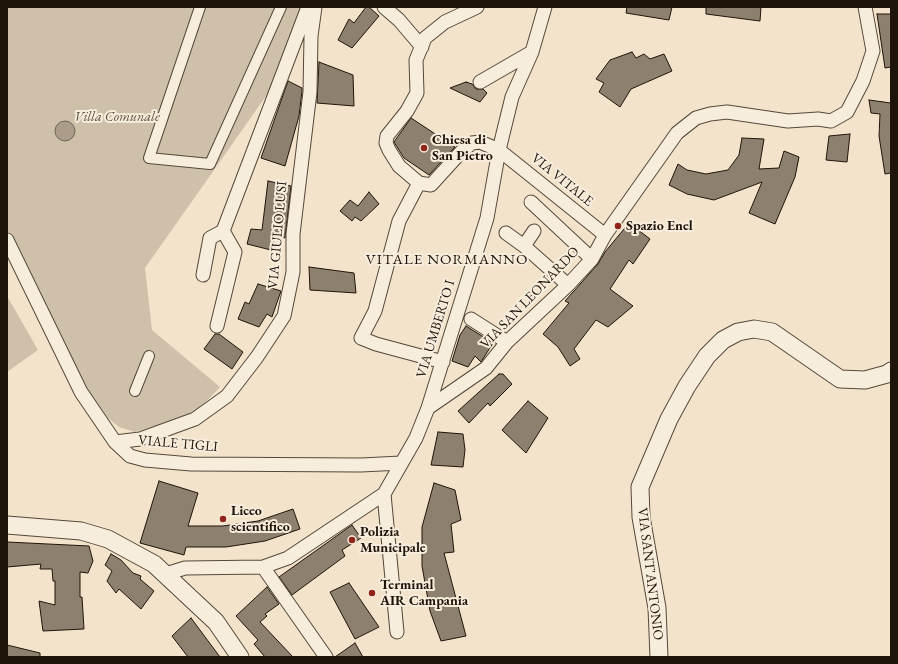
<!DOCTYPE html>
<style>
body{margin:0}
#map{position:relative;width:898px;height:664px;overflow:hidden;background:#f3e3ca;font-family:"EB Garamond",serif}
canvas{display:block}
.frame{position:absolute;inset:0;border:8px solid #1f140a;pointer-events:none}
</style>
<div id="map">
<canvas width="898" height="664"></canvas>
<div class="frame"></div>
</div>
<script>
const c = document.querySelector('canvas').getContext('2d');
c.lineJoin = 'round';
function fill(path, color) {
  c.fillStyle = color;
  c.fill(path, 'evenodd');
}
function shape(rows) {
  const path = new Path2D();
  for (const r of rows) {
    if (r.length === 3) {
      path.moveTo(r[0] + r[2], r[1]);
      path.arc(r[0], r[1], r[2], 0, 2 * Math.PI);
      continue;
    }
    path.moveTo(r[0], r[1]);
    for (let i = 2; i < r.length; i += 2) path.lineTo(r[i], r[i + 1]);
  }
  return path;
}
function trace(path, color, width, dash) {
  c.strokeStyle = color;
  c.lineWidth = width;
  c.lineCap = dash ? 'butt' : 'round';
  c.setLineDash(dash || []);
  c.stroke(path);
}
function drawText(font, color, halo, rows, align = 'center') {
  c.font = font + ' "EB Garamond",serif';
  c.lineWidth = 4;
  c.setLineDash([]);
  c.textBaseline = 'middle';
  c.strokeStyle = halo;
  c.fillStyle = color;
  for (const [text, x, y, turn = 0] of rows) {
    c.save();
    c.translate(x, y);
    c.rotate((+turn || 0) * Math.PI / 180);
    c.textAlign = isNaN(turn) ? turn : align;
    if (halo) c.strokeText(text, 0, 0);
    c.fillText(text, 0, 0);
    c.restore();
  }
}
fill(shape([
 [7,7,305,7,278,79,145,268,152,330,220,387,199,409,175,420,135,432,119,427,108,418,91,397,7,230],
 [7,296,38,350,7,372]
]), '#cfc0a9');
const water = shape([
 [65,131,10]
]);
fill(water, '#ab9d89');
trace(water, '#736656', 1);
const building = shape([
 [366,7,369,7,379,16,352,48,338,40,349,19,354,23,366,7],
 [627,7,672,7,669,20,626,13,627,7],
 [706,7,761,7,760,21,706,14,706,7],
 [877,14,891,14,891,67,885,68,877,14],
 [632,52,636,58,644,54,650,59,664,54,672,71,631,89,620,107,599,92,604,83,596,79,610,60,632,52],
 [319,62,353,75,354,106,317,103,319,62],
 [288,81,302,88,302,91,299,116,285,166,261,158,288,81],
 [466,82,472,84,476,89,483,89,487,93,480,102,450,88,466,82],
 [869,100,891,103,891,173,885,174,879,136,880,114,871,113,869,100],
 [411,118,455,147,429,175,404,158,394,142,411,118],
 [850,134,847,162,826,160,829,136,850,134],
 [742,138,764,139,759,169,779,168,784,151,799,157,795,177,775,224,749,213,762,182,714,200,687,194,669,185,678,164,687,170,706,174,728,170,739,155,742,138],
 [268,181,291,186,285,238,275,234,271,250,247,244,251,229,262,230,268,181],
 [369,192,379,204,361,221,355,217,352,221,340,211,350,200,358,206,369,192],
 [629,223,650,239,633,264,629,260,610,289,633,306,608,327,596,320,574,349,580,359,570,366,558,347,543,334,569,303,565,301,598,264,605,252,629,223],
 [309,267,354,273,356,293,310,290,309,267],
 [258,284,281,291,272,317,267,314,259,327,238,319,245,302,249,304,258,284],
 [466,326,493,343,481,362,475,356,468,367,452,361,460,335,466,326],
 [215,334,219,334,243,352,232,369,204,349,215,334],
 [499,374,503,374,512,384,490,406,488,403,469,423,458,411,499,374],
 [528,401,548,418,526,453,502,430,528,401],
 [438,432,463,434,465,450,463,467,431,465,438,432],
 [159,481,198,493,188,526,223,526,258,521,293,509,300,529,265,541,226,547,186,547,184,555,140,543,159,481],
 [434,483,455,490,461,520,451,524,454,552,444,553,466,636,441,641,430,611,422,566,422,527,434,483],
 [352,525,361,538,342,550,345,556,292,595,279,577,352,525],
 [7,542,89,546,93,561,88,573,80,572,80,597,82,597,84,629,43,631,39,601,55,605,55,581,53,581,52,569,40,569,41,564,7,567,7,542],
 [111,554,121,560,133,573,141,576,140,579,154,591,141,609,119,589,116,593,107,581,112,571,105,565,111,554],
 [349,583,379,627,355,639,330,592,349,583],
 [267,587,279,604,265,614,267,616,260,622,293,657,265,657,254,644,258,640,236,616,267,587],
 [191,618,220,657,188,657,172,636,191,618],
 [355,643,363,657,335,657,355,643],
 [7,645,40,653,40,657,7,657,7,645]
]);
fill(building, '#8d806e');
trace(building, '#1f140a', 1);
const pedestrian = shape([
 [200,7,149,158,210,164,281,7],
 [135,391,149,356]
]);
const minor = shape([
 [384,7,399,20,422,47],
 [480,82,532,52],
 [419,183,399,166,389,150,386,143,387,136,407,111,417,93,416,60,425,38,445,22,477,7],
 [531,202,592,259],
 [506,233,524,246,568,285],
 [7,240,81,392,115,442,130,456,145,460,191,464,361,465,401,463],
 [524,246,534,231],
 [203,275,210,238,223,231,308,7],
 [471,319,507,342],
 [217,326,235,252,223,231],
 [443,362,376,344,361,338,375,311,399,221,419,183,431,185,461,152,472,143,480,142,499,150,605,235],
 [428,408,487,218,499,150,512,97,532,52,545,7],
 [115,442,140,439,195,419,227,396,257,357,284,316,293,272,293,234,310,92,311,36,315,7],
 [384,494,397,632],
 [263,567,326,657],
 [166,574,185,568,263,567,288,558,384,494,416,438,428,408,486,368,507,342,568,285,592,259,605,235,677,133,696,118,710,114,727,112,788,121,818,119,831,121,847,112,863,81,873,51,865,7]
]);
const tertiary = shape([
 [7,525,81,531,108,539,154,564,216,622,240,657],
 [659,657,657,608,641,517,640,487,669,419,687,386,707,356,723,340,738,332,754,329,772,332,840,379,865,380,887,374,891,371]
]);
trace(pedestrian, '#54483a', 12);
trace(minor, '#54483a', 15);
trace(tertiary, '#54483a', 19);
trace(pedestrian, '#f7eddd', 10);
trace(minor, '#f7eddd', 13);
trace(tertiary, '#f7eddd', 17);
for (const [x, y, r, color] of [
 [424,148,4,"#8f2418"],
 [618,226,4,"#8f2418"],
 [223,519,4,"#8f2418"],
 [352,540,4,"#8f2418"],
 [372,593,4,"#8f2418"]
]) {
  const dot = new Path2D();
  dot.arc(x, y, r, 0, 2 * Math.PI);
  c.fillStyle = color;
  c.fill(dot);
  trace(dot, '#f7eddd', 1.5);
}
drawText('italic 14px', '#5d5042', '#f7eddd', [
 ["Villa Comunale",117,117]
]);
drawText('bold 14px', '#1f140a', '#f7eddd', [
 ["Chiesa di",432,140],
 ["San Pietro",432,156],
 ["Spazio Enel",626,226],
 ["Liceo",231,511],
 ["scientifico",231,527],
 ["Polizia",360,532],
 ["Municipale",360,548],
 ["Terminal",380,585],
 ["AIR Campania",380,601]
], 'left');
drawText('14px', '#1f140a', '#f7eddd', [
 ["VIA VITALE",562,180,39],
 ["VIA GIULIO LUSI",278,235,-85],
 ["VIA SAN LEONARDO",530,298,-46],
 ["VIA UMBERTO I",436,329,-73],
 ["VIALE TIGLI",178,444,5],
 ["VIA SANT'ANTONIO",650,574,83]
]);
c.letterSpacing = '1px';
drawText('15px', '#1f140a', '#f7eddd', [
 ["VITALE NORMANNO",447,260]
]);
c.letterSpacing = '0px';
</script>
